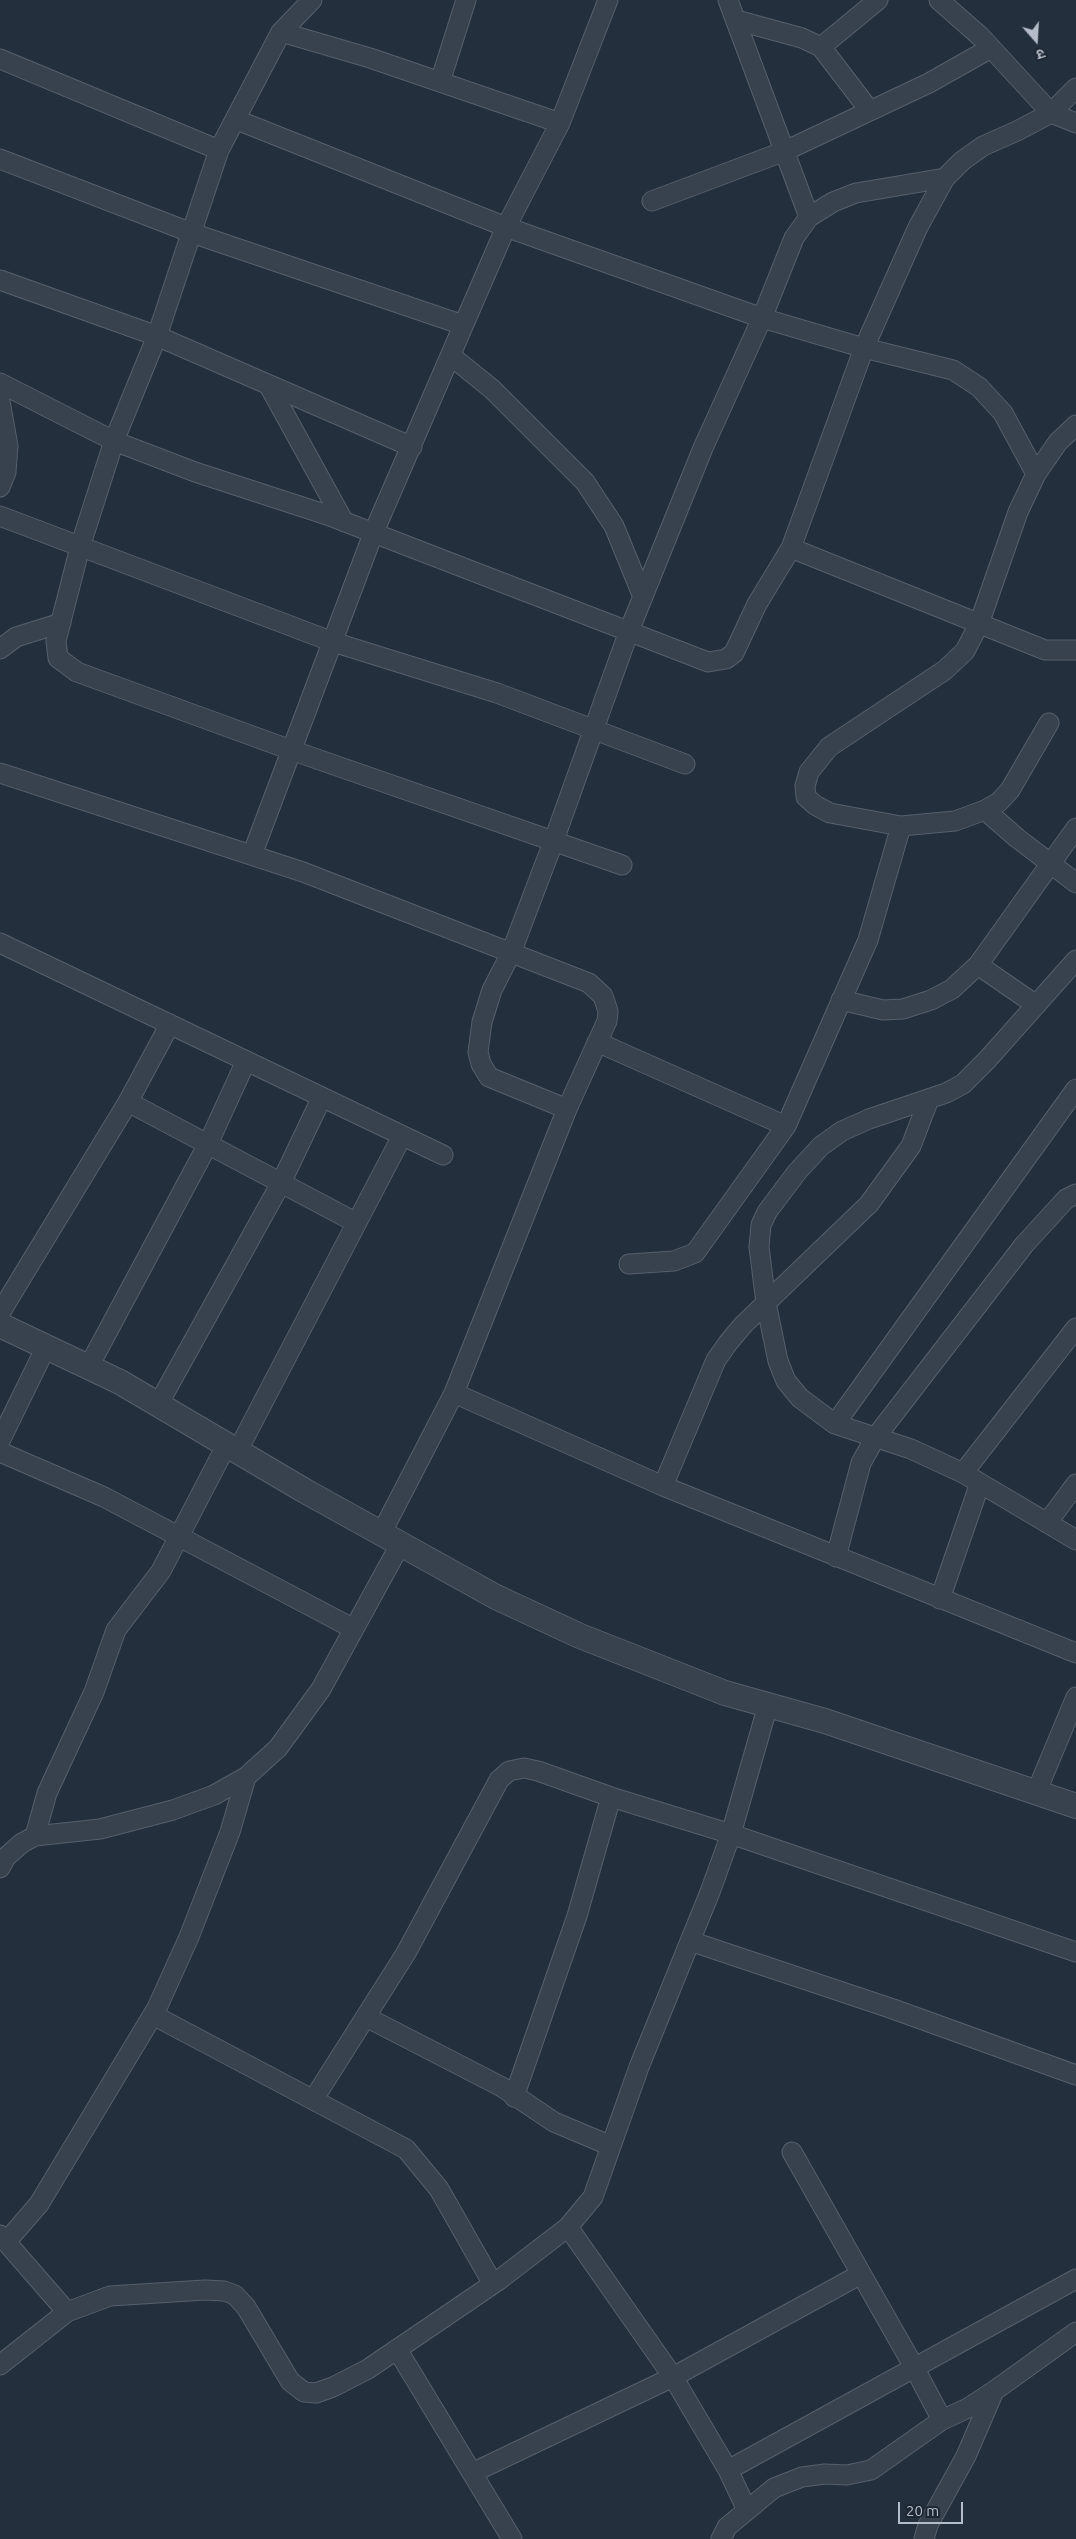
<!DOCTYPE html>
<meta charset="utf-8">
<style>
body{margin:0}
#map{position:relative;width:1076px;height:2539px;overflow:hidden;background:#242f3e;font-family:Ubuntu,"Noto Sans Devanagari",sans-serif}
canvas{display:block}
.north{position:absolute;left:1011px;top:15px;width:50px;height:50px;-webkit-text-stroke:4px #1d2633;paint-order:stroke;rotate:161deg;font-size:14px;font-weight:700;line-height:20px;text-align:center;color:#b4bcc9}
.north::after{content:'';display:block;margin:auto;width:18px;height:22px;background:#b4bcc9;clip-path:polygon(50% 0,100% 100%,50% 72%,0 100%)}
.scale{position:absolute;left:898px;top:2502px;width:65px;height:22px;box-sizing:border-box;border:2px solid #b4bcc9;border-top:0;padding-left:6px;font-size:15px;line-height:18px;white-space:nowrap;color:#b4bcc9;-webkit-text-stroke:4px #1d2633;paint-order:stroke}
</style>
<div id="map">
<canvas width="1076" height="2539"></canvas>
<div class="north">उ</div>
<div class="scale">20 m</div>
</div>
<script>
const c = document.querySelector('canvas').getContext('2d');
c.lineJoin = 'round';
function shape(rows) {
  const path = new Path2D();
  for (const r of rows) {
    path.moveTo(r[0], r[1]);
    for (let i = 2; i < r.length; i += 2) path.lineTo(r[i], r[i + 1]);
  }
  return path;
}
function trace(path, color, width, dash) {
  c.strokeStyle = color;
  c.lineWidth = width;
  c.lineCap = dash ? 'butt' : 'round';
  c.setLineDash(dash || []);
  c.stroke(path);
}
const minor = shape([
 [312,0,281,32,219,150,157,336,114,441,80,547,56,641,58,658,77,672,291,750,622,865],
 [728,0,809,217],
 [939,0,981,37,1051,113,1076,123],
 [736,20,802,38,821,47,870,111],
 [281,32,370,58,560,123],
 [821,47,878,0],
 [0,59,219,150],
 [440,82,466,0],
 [237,120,506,227,762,318,864,348,953,370,979,387,1003,413,1036,474],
 [0,159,192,233,463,325],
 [652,201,785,151,929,83,991,48],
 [0,280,157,336,412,447],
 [451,356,492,389,585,482,614,526,643,597],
 [0,383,114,441,195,472,327,515,708,662,726,659,734,653,757,604,791,548,864,348,918,227,945,178,962,161,983,146,1017,131,1051,113,1076,88],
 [268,384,344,522],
 [0,401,8,446,6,472,0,487],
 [0,516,333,642,497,693,685,764],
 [791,548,1045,650,1076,650],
 [0,649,16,637,61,623],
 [1049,723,1010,790,999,802,985,810,955,821,901,826,830,813,815,805,806,797,805,786,809,772,829,747,945,670,965,651,979,624,1018,512,1036,474,1058,442,1076,425],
 [0,773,303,872,589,983,603,996,608,1011,607,1021,567,1109,454,1393,382,1532],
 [985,810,1017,838,1076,883],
 [252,855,373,534,506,227,560,123,608,0],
 [0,943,443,1155],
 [1076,960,987,1060,963,1084,946,1093,869,1119,842,1131,821,1146,797,1172,767,1212,761,1225,759,1247,766,1303,778,1361,786,1381,800,1398,835,1424,911,1449,963,1473,1076,1540],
 [978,965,1036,1005],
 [841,1000,883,1010,903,1009,931,1000,952,989,978,965,1076,828],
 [597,1042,786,1126],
 [128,1102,355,1222],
 [567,1109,489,1077,481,1064,478,1052,482,1022,492,990,511,953,554,840,629,631,703,448,762,318,794,238,809,217,833,202,856,193,945,178],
 [629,1264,674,1261,695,1253,786,1126,868,940,901,826],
 [0,1313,128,1102,170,1024],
 [88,1368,208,1144,246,1061],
 [454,1393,663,1486,1076,1653],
 [159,1403,281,1183,322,1097],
 [835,1424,1076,1089],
 [0,1441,46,1347],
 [238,1450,402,1136],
 [0,1452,104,1497,354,1629],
 [963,1473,1076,1328],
 [663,1486,716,1360,728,1343,743,1325,869,1204,911,1146,929,1099],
 [1047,1523,1076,1484],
 [836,1557,861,1463,875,1438,1024,1245,1066,1199,1076,1194],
 [940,1599,980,1483],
 [1036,1793,1076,1697],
 [35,1836,47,1793,94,1692,116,1630,161,1571,227,1444],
 [0,1868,6,1857,22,1843,35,1836,100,1829,173,1810,214,1795,246,1777,278,1748,321,1689,401,1543],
 [690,1941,893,2009,1076,2075],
 [153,2015,406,2149,439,2189,493,2284],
 [366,2017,502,2087,554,2122,611,2146],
 [514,2097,577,1916,611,1797],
 [313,2100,406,1953,499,1780,509,1771,524,1768,538,1771,611,1797,731,1834,1076,1952],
 [792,2152,914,2367,942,2420],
 [568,2227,673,2377,728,2470,747,2510],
 [0,2235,67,2312],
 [6,2242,39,2204,157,2008,189,1937,230,1832,246,1777],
 [397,2349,512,2539],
 [0,2365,67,2312,110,2296,205,2290,224,2291,235,2295,246,2307,290,2381,304,2392,316,2393,333,2387,368,2369,499,2280,568,2227,593,2197,639,2067,710,1892,731,1834,768,1705],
 [728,2470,1076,2279],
 [472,2473,673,2377,861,2274],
 [721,2539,727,2527,774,2488,802,2477,825,2474,847,2475,871,2470,942,2420,968,2408,994,2391,1076,2332],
 [924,2539,928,2525,966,2456,994,2391]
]);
const tertiary = shape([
 [0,1325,120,1382,305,1491,496,1597,580,1636,725,1693,825,1721,1076,1806]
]);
trace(minor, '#565f6c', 21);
trace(tertiary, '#565f6c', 26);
trace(minor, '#38414e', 19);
trace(tertiary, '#38414e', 24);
</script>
